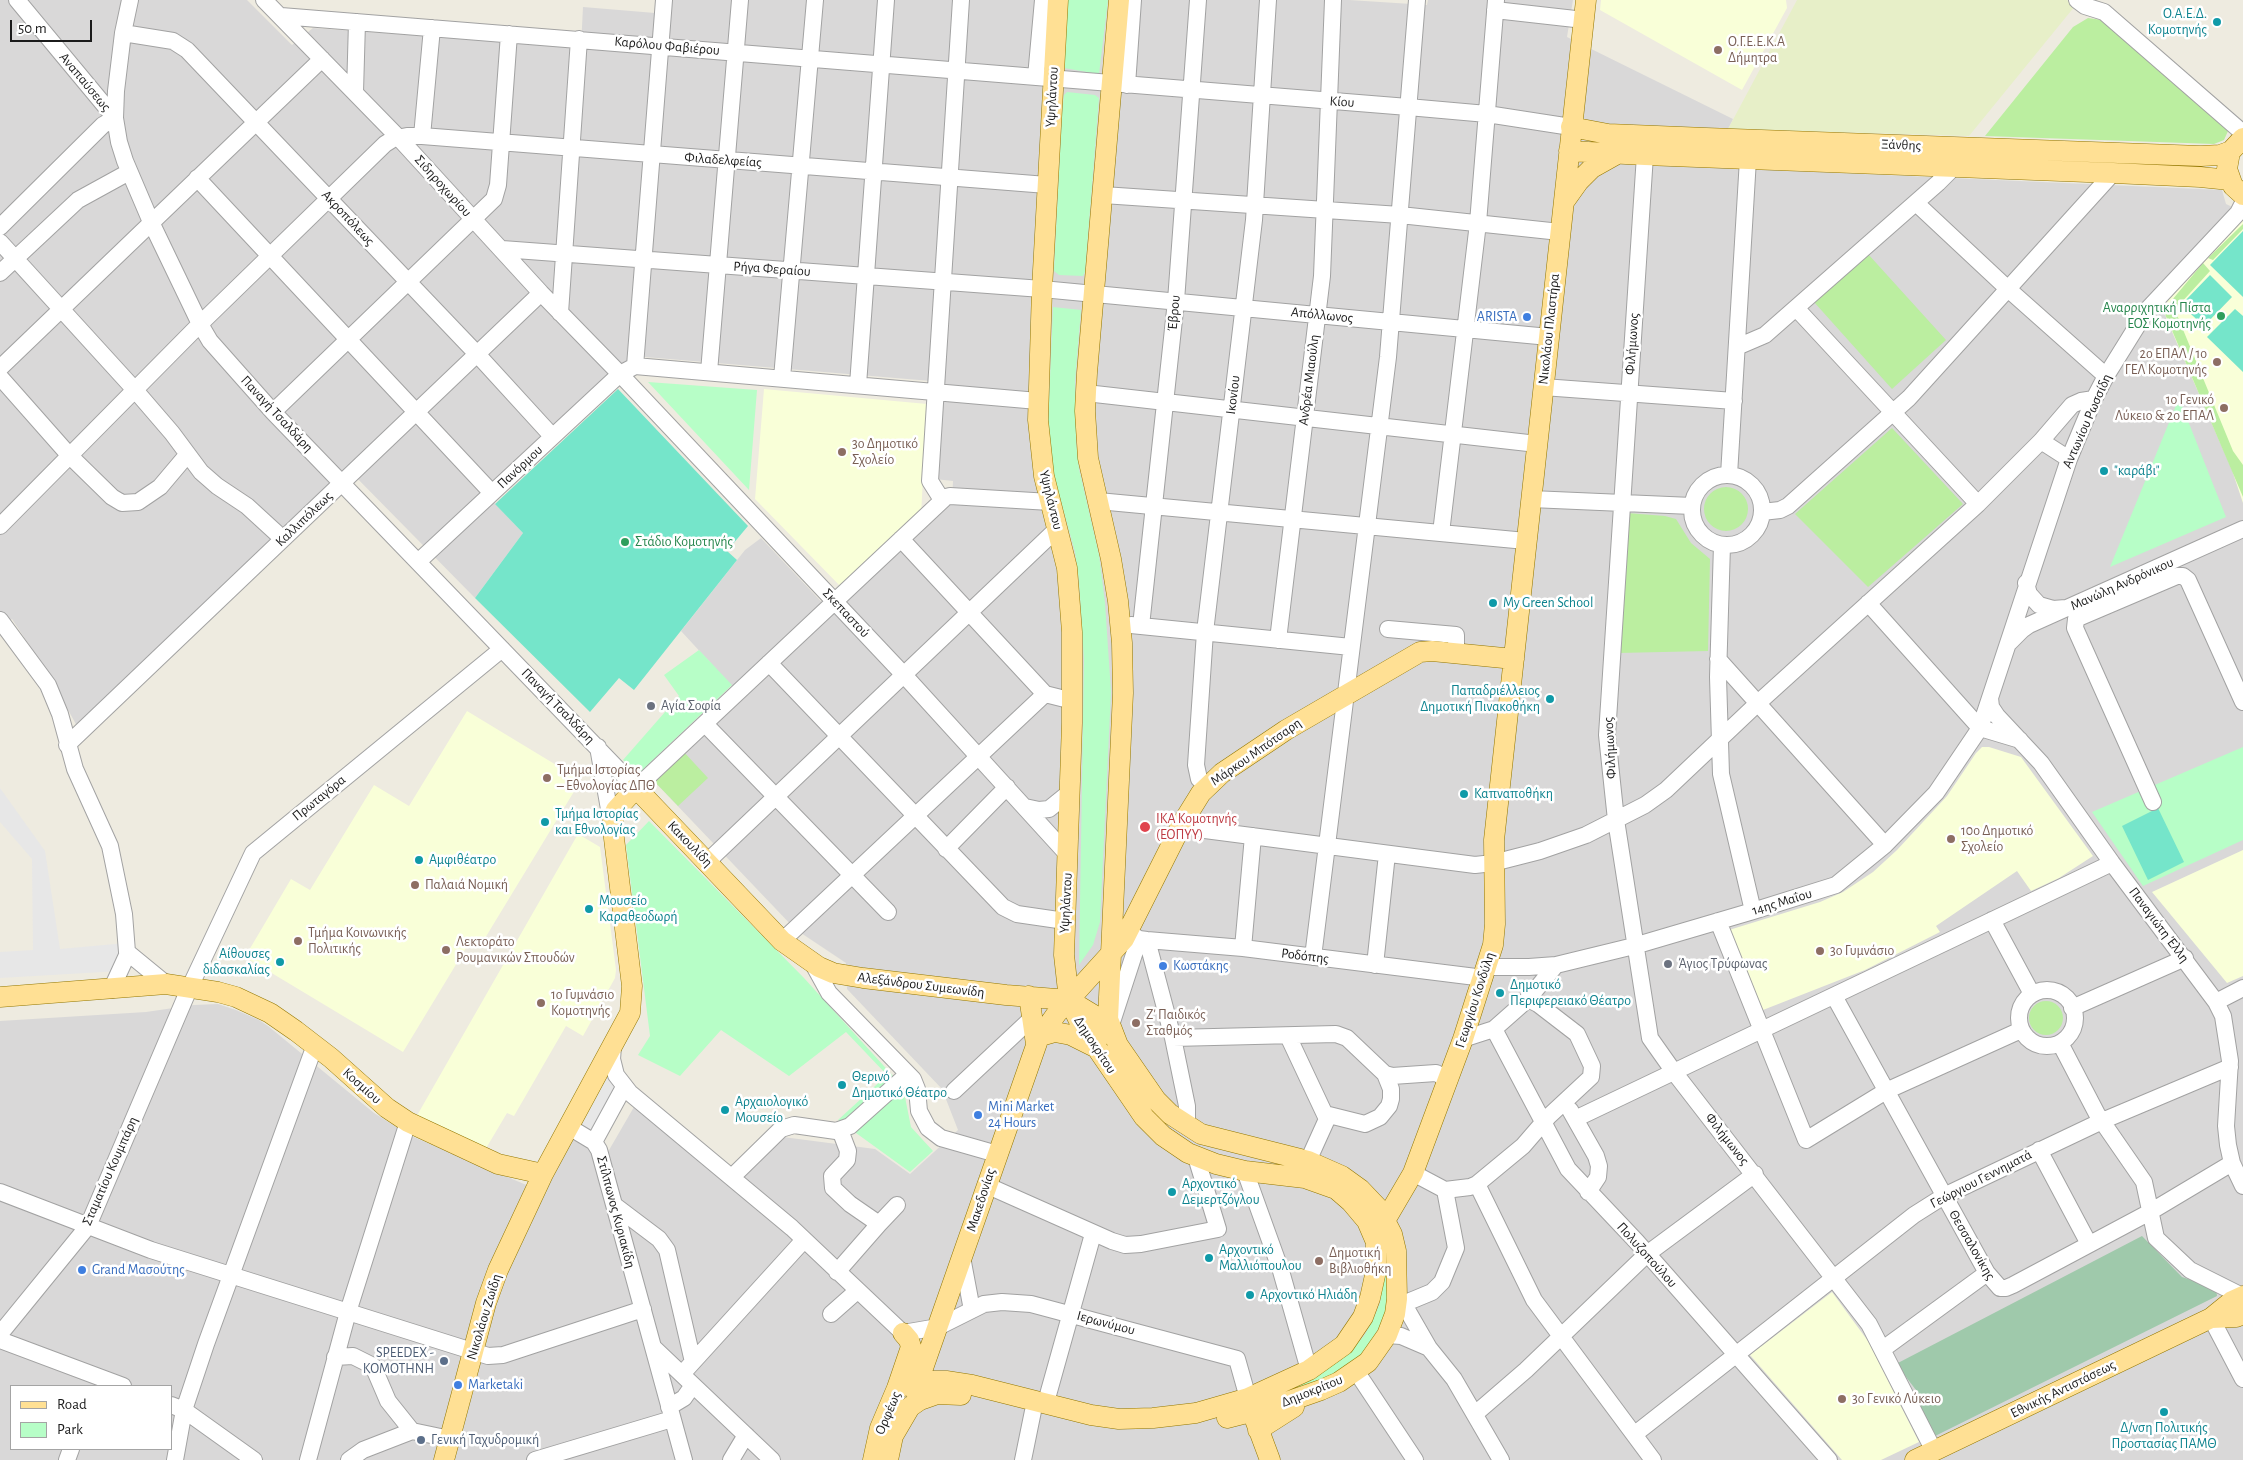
<!DOCTYPE html>
<meta charset="utf-8">
<style>
body{margin:0}
#map{position:relative;width:2243px;height:1460px;overflow:hidden;background:#eeebe0;font-family:"Alegreya Sans",sans-serif}
canvas{display:block}
.legend{position:absolute;left:10px;top:1385px;width:162px;height:65px;box-sizing:border-box;background:#fff;border:1px solid #a4a4a4;margin:0;padding:6px 9px;list-style:none;font-size:15px;color:#1b1b1b}
.legend li{display:flex;align-items:center;gap:10px;height:25px}
.legend b{width:25px;border:1px solid #a4a4a4}
.scale{position:absolute;left:10px;top:20px;width:82px;height:22px;box-sizing:border-box;border:2px solid #1b1b1b;border-top:0;padding-left:6px;font-size:15px;line-height:18px;white-space:nowrap;color:#1b1b1b;-webkit-text-stroke:4px #fff;paint-order:stroke}
</style>
<div id="map">
<canvas width="2243" height="1460"></canvas>
<ul class="legend">
<li><b style="height:6px;background:#ffe094"></b>Road</li>
<li><b style="height:14px;background:#b7fec7"></b>Park</li>
</ul>
<div class="scale">50 m</div>
</div>
<script>
const c = document.querySelector('canvas').getContext('2d');
c.lineJoin = 'round';
function fill(path, color) {
  c.fillStyle = color;
  c.fill(path, 'evenodd');
}
function shape(rows) {
  const path = new Path2D();
  for (const r of rows) {
    if (r.length === 3) {
      path.moveTo(r[0] + r[2], r[1]);
      path.arc(r[0], r[1], r[2], 0, 2 * Math.PI);
      continue;
    }
    path.moveTo(r[0], r[1]);
    for (let i = 2; i < r.length; i += 2) path.lineTo(r[i], r[i + 1]);
  }
  return path;
}
function trace(path, color, width, dash) {
  c.strokeStyle = color;
  c.lineWidth = width;
  c.lineCap = dash ? 'butt' : 'round';
  c.setLineDash(dash || []);
  c.stroke(path);
}
function drawText(font, color, halo, rows, align = 'center') {
  c.font = font + ' "Alegreya Sans",sans-serif';
  c.lineWidth = 5;
  c.setLineDash([]);
  c.textBaseline = 'middle';
  c.strokeStyle = halo;
  c.fillStyle = color;
  for (const [text, x, y, turn = 0] of rows) {
    c.save();
    c.translate(x, y);
    c.rotate((+turn || 0) * Math.PI / 180);
    c.textAlign = isNaN(turn) ? turn : align;
    if (halo) c.strokeText(text, 0, 0);
    c.fillText(text, 0, 0);
    c.restore();
  }
}
fill(shape([
 [0,0,247,0,292,45,313,28,581,47,583,7,667,14,668,0,1349,0,1427,5,1428,0,1573,0,1567,37,1733,119,1728,129,1727,168,2222,190,2226,204,2243,212,2243,1460,0,1460,0,1021,146,1012,194,1005,218,1004,236,1010,259,1020,268,1026,374,1113,409,1135,538,1190,568,1137,605,1157,634,1107,732,1188,783,1137,875,1149,910,1174,958,1130,942,1089,847,989,846,963,795,929,652,779,741,696,681,631,745,550,761,538,833,614,952,503,953,481,935,479,943,382,633,356,485,493,523,533,475,598,347,468,77,726,47,672,12,619,0,628],
 [11,1386,171,1386,171,1449,11,1449]
]), '#d9d8d8');
fill(shape([
 [1601,0,1786,0,1787,8,1742,90,1600,10],
 [2243,216,2243,503,2232,470,2167,320,2165,314,2168,305,2164,297],
 [764,389,927,404,921,515,843,589,755,499],
 [467,711,581,780,479,948,469,943,403,1052,245,957,291,879,310,890,374,785,409,806],
 [1982,747,1989,747,2021,757,2093,856,2059,878,2031,891,2017,871,1936,926,1940,932,1865,970,1763,1010,1729,930,1820,902,1843,892,1873,872,1897,850,1947,796,1976,753],
 [578,834,600,847,616,970,615,978,583,1036,566,1026,514,1116,507,1113,485,1150,415,1119],
 [2243,850,2243,976,2227,983,2152,892],
 [1832,1292,1868,1341,1919,1442,1881,1460,1842,1460,1750,1355]
]), '#f9ffd8');
fill(shape([
 [1797,0,2067,0,2075,6,1969,136,1728,129]
]), '#e7efc8');
fill(shape([
 [2088,18,2102,20,2226,126,2228,131,2224,140,2214,144,1985,136,2073,27],
 [2243,224,2243,229,2213,260,2208,258],
 [1868,254,1946,340,1892,389,1814,302],
 [2203,263,2210,271,2180,304,2177,315,2233,451,2243,465,2243,497,2165,314,2167,306],
 [1892,428,1963,504,1868,587,1795,514],
 [1726,509,22],
 [1627,513,1665,516,1676,519,1691,543,1710,559,1708,651,1618,653],
 [682,750,708,778,678,806,652,779],
 [2046,1018,17]
]), '#bbeea0');
fill(shape([
 [2142,1236,2182,1277,2216,1288,2217,1296,1927,1440,1916,1390,1896,1364]
]), '#9fc9ab');
fill(shape([
 [1067,0,1108,0,1099,74,1064,68],
 [1067,92,1095,95,1099,98,1085,272,1083,276,1059,275,1054,271,1062,114,1064,95],
 [1053,307,1081,310,1075,381,1076,441,1079,469,1099,555,1105,603,1111,692,1100,922,1093,945,1079,965,1084,660,1079,581,1075,552,1052,469,1048,427],
 [648,382,757,390,749,490],
 [2179,398,2226,517,2110,567],
 [699,650,732,685,638,774,623,760,679,696,664,675],
 [2243,747,2243,840,2143,886,2092,812],
 [649,821,804,978,903,1087,911,1127,933,1151,910,1172,838,1120,887,1075,846,1032,789,1076,721,1030,680,1076,638,1055,650,1036,626,845],
 [1386,1261,1387,1261,1390,1296,1385,1317,1366,1350,1340,1372,1290,1391,1341,1360,1364,1336,1373,1320,1380,1303]
]), '#b7fec7');
fill(shape([
 [2243,231,2243,297,2210,265],
 [2210,275,2232,297,2204,326,2181,305],
 [2235,309,2243,316,2243,372,2207,337],
 [618,389,748,526,727,551,737,560,634,690,619,678,590,712,475,598,523,533,495,504],
 [2158,808,2184,862,2148,880,2122,826]
]), '#75e5ca');
fill(shape([
 [0,788,45,851,60,949,126,943,120,971,0,978,0,952,33,950,32,859,0,822],
 [606,1072,619,1089,595,1133,577,1123]
]), '#e7e7e7');
const minor = shape([
 [130,0,123,33,116,91,115,118,119,142,125,161,151,222,200,324,210,341,273,412,636,788,946,497,950,496,1050,502],
 [264,0,398,137,541,293,620,374,904,675,1068,855],
 [2077,0,2085,6,2104,12,2243,133],
 [1495,10,1584,20],
 [281,16,1408,107,1487,114,1571,127],
 [123,33,173,41,187,50,477,354,552,436],
 [1036,77,1043,0],
 [1127,85,1133,0],
 [355,92,357,22],
 [422,136,432,28],
 [1645,155,1607,735,1616,820,1650,1038,1674,1072,1869,1324,1934,1451],
 [197,178,492,493],
 [1103,195,1400,215,1560,232],
 [1916,203,2008,289,2106,376],
 [0,227,103,125,115,118,17,0],
 [0,242,135,390,172,433,201,472,217,486,247,506,283,539],
 [502,249,1042,289,1549,337],
 [0,273,78,200,129,172],
 [1796,308,1978,504],
 [560,313,579,39],
 [1737,347,1765,335,1938,183,1959,162],
 [635,366,664,0],
 [0,368,322,59],
 [709,372,740,0],
 [0,377,69,455,112,497,122,503,138,502,160,487,187,455],
 [782,378,815,0],
 [858,385,886,0],
 [1543,387,1734,401],
 [1086,393,1537,444],
 [273,412,494,199,498,185,509,34],
 [2041,441,2069,459],
 [1727,510,35],
 [1729,475,1748,159],
 [1531,499,1692,506],
 [942,500,930,481,961,0],
 [1098,501,1526,541],
 [1762,512,1780,510,1788,506,1909,398,2113,173],
 [0,526,200,324,385,144,393,139,407,136,422,136,1047,185],
 [1441,533,1478,223,1496,0],
 [901,539,1045,694,1073,701],
 [1722,545,1718,677,1721,774,1753,911],
 [419,561,620,374,635,366,1038,401],
 [2026,583,2029,594,2039,605,2053,609,2066,608],
 [1868,603,1980,728,2020,740],
 [0,620,48,685,60,714,75,769,110,846,124,914,127,952,166,984],
 [1131,625,1351,647],
 [1141,626,1176,301,1198,0],
 [1388,629,1456,635,1456,653],
 [1278,640,1322,276,1333,0],
 [2009,643,2022,630,2029,625,2243,529],
 [1718,659,1885,845],
 [769,663,1003,907,1017,914,1065,921],
 [1990,698,1991,707,1997,716,2041,763,2112,863,2216,1002,2223,1016,2230,1061,2226,1126,2228,1145,2232,1163,2243,1186],
 [705,724,888,912],
 [67,745,541,293],
 [598,747,612,826],
 [1208,786,1199,779,1196,765,1205,632,1254,220,1268,0],
 [2153,802,2075,628,2076,619,2177,576,2183,576,2188,580,2243,702],
 [1025,807,1039,810,1049,809,1070,792],
 [1183,822,1205,830,1475,865,1493,863,1540,851,1586,835,1645,805,1666,790,1758,703,1978,504,2041,441,2072,405,2081,401,2094,399],
 [946,849,1007,787],
 [707,862,1058,528],
 [1992,920,2032,994],
 [1718,921,1806,1140,1886,1091,2021,1030],
 [1128,932,1139,939,1147,940,1243,948,1484,978],
 [1147,940,1173,1038,1187,1106,1187,1126],
 [782,941,1045,694],
 [1243,948,1253,836],
 [1313,957,1388,357,1417,0],
 [813,964,829,993,913,1079,917,1089,919,1111,928,1128,941,1138,997,1154],
 [1375,965,1387,854],
 [1487,967,1529,967,1556,965,1634,946,1753,911,1836,885,1885,845,1936,793,1980,728,2069,459,2094,399,2106,376,2147,310,2238,213,2243,203],
 [111,990,128,953],
 [2047,1018,28],
 [1834,996,1987,1273,2000,1288,2006,1288,2013,1285,2150,1212,2232,1163],
 [2216,1002,2243,988],
 [2072,1008,2185,958],
 [1112,1022,1139,939],
 [1494,1029,1568,1169,1637,1242,1829,1460],
 [1288,1036,1327,1119,1308,1161],
 [1173,1038,1336,1034,1347,1038,1385,1074,1392,1076,1436,1073,1442,1076,1446,1085],
 [1463,1039,1494,1029,1528,999,1556,965],
 [2060,1043,2097,1114,2144,1182,2156,1238,2190,1270,2242,1296],
 [613,1047,612,1059,616,1075,630,1093,792,1228,903,1333,938,1327,984,1304,1002,1302,1031,1304,1237,1359,1248,1398],
 [954,1091,1032,1018],
 [1570,1110,1596,1156,1599,1166,1598,1177,1588,1192],
 [1325,1114,1365,1124,1380,1117,1389,1106,1391,1099,1391,1089,1385,1074],
 [1575,1119,2112,863],
 [569,1127,594,1142,599,1150,684,1460],
 [594,1142,624,1087],
 [2039,1150,2089,1244],
 [1245,1171,1281,1271,1309,1370],
 [1413,1173,1445,1190,1470,1187,1477,1184,1523,1146,1548,1117,1591,1077,1592,1066,1577,1034,1538,1004,1528,999],
 [732,1177,781,1129,794,1125,836,1131,850,1126,908,1074],
 [1477,1184,1534,1300,1653,1460],
 [986,1185,1112,1241,1125,1245,1141,1244,1218,1229,1196,1157],
 [0,1192,151,1250,488,1356,503,1355,643,1309],
 [614,1205,659,1239,667,1250,693,1362],
 [879,1224,897,1205],
 [962,1257,972,1310],
 [837,1272,879,1224,850,1204,833,1188,832,1176,847,1160,848,1151,840,1130],
 [1397,1299,1406,1308,1429,1348],
 [1403,1304,1432,1292,1442,1282,1456,1248,1445,1190],
 [831,1314,857,1291],
 [2211,1318,2243,1379],
 [0,1334,88,1226,189,989,253,853,502,649],
 [1387,1335,1401,1336,1429,1348,1454,1379,1501,1460],
 [0,1340,123,1386],
 [653,1347,772,1460],
 [1883,1349,1987,1273],
 [335,1357,353,1356,373,1366,388,1401,412,1431],
 [1356,1371,1415,1460],
 [682,1374,803,1241],
 [1046,1402,1093,1234],
 [171,1405,184,1410,254,1460],
 [669,1407,684,1398,693,1385],
 [1475,1414,1526,1370,1647,1254,1755,1174],
 [1635,1434,1914,1215,1944,1196,2102,1121,2230,1067],
 [67,1460,71,1449],
 [175,1460,184,1410,206,1344,315,1045],
 [308,1460,348,1312,408,1122],
 [349,1460,363,1450,412,1431,450,1439],
 [535,1460,672,1419],
 [731,1460,746,1435],
 [1023,1460,1033,1411]
]);
const major = shape([
 [1119,0,1087,373,1085,411,1088,458,1111,559,1118,601,1122,643,1123,693,1108,1019,1118,1045,1156,1100,1170,1114,1201,1134,1308,1161,1342,1176,1360,1189,1379,1209,1392,1234,1396,1251,1397,1299,1395,1314,1387,1335,1368,1362,1339,1382,1321,1390,1278,1405,1227,1418],
 [1571,127,1608,134,1706,138,2201,156,2220,155,2231,151],
 [2243,138,2230,152,2227,169,2233,186,2243,195],
 [1569,151,1645,155,2113,173,2200,177,2230,180],
 [1564,202,1579,181,1592,168,1617,154],
 [1029,996,1036,1044],
 [0,997,166,984,218,992,236,997,270,1013,296,1031,331,1058,387,1108,408,1122,498,1164,543,1174],
 [1041,1036,1055,1032,1071,1035,1095,1047],
 [1377,1227,1386,1219,1413,1173,1463,1039,1493,945,1495,924,1494,840,1586,0],
 [2211,1318,2236,1317,2243,1314],
 [897,1388,911,1347,909,1340,903,1333],
 [915,1391,1038,1040,1057,1013,1124,939,1183,822,1201,793,1222,773,1286,730,1420,652,1432,651,1514,659],
 [1254,1417,1270,1460],
 [1258,1430,1294,1407],
 [444,1460,486,1303,498,1270,543,1174,630,1013,632,986,613,830,613,817,616,810,636,788,782,941,819,967,833,973,863,978,1006,995,1069,1000,1092,1014,1111,1035],
 [873,1460,880,1428,897,1388,918,1381,946,1381,972,1385,1091,1415,1119,1419,1153,1418,1196,1413,1248,1398,1309,1370,1344,1345,1363,1317,1370,1298,1376,1271,1376,1242,1367,1221,1351,1202,1336,1189,1305,1178,1245,1171,1216,1164,1188,1153,1163,1136,1144,1117,1129,1095,1081,1025,1069,1000,1064,955,1072,723,1072,632,1067,568,1044,476,1038,420,1042,289,1058,0],
 [888,1460,893,1436,910,1407,920,1400,937,1394,961,1395],
 [1915,1460,2211,1318,2232,1301,2243,1296]
]);
trace(minor, '#a2a2a2', 18);
trace(major, '#937700', 21);
trace(minor, '#fff', 16);
trace(major, '#ffe094', 20);
for (const [x, y, r, color] of [
 [2217,22,5,"#0f9aa8"],
 [1718,50,5,"#8d6e63"],
 [2221,316,5,"#2e9e5b"],
 [1527,317,5,"#3f7fe0"],
 [2217,362,5,"#8d6e63"],
 [2224,408,5,"#8d6e63"],
 [842,452,5,"#8d6e63"],
 [2104,471,5,"#0f9aa8"],
 [625,542,5,"#2e9e5b"],
 [1493,603,5,"#0f9aa8"],
 [1550,699,5,"#0f9aa8"],
 [651,706,5,"#6b7280"],
 [547,778,5,"#8d6e63"],
 [1464,794,5,"#0f9aa8"],
 [545,822,5,"#0f9aa8"],
 [1145,827,6,"#e0444e"],
 [1951,839,5,"#8d6e63"],
 [419,860,5,"#0f9aa8"],
 [415,885,5,"#8d6e63"],
 [589,909,5,"#0f9aa8"],
 [298,941,5,"#8d6e63"],
 [446,950,5,"#8d6e63"],
 [1820,951,5,"#8d6e63"],
 [280,962,5,"#0f9aa8"],
 [1668,964,5,"#6b7280"],
 [1163,966,5,"#3f7fe0"],
 [1500,993,5,"#0f9aa8"],
 [541,1003,5,"#8d6e63"],
 [1136,1023,5,"#8d6e63"],
 [842,1085,5,"#0f9aa8"],
 [725,1110,5,"#0f9aa8"],
 [978,1115,5,"#3f7fe0"],
 [1172,1192,5,"#0f9aa8"],
 [1209,1258,5,"#0f9aa8"],
 [1319,1261,5,"#8d6e63"],
 [82,1270,5,"#3f7fe0"],
 [1250,1295,5,"#0f9aa8"],
 [444,1361,5,"#5c6f8a"],
 [458,1385,5,"#3f7fe0"],
 [1842,1399,5,"#8d6e63"],
 [2164,1412,5,"#0f9aa8"],
 [421,1440,5,"#5c6f8a"]
]) {
  const dot = new Path2D();
  dot.arc(x, y, r, 0, 2 * Math.PI);
  c.fillStyle = color;
  c.fill(dot);
  trace(dot, '#fff', 2);
}
drawText('14px', '#0d838f', '#fff', [
 ["Ο.Α.Ε.Δ.",2207,14,"right"],
 ["Κομοτηνής",2207,30,"right"],
 ["\"καράβι\"",2114,471],
 ["My Green School",1503,603],
 ["Παπαδριέλλειος",1540,691,"right"],
 ["Δημοτική Πινακοθήκη",1540,707,"right"],
 ["Καπναποθήκη",1474,794],
 ["Τμήμα Ιστορίας",555,814],
 ["και Εθνολογίας",555,830],
 ["Αμφιθέατρο",429,860],
 ["Μουσείο",599,901],
 ["Καραθεοδωρή",599,917],
 ["Αίθουσες",270,954,"right"],
 ["διδασκαλίας",270,970,"right"],
 ["Δημοτικό",1510,985],
 ["Περιφερειακό Θέατρο",1510,1001],
 ["Θερινό",852,1077],
 ["Δημοτικό Θέατρο",852,1093],
 ["Αρχαιολογικό",735,1102],
 ["Μουσείο",735,1118],
 ["Αρχοντικό",1182,1184],
 ["Δεμερτζόγλου",1182,1200],
 ["Αρχοντικό",1219,1250],
 ["Μαλλιόπουλου",1219,1266],
 ["Αρχοντικό Ηλιάδη",1260,1295],
 ["Δ/νση Πολιτικής",2164,1428,"center"],
 ["Προστασίας ΠΑΜΘ",2164,1444,"center"]
], 'left');
drawText('14px', '#785e54', '#fff', [
 ["Ο.Γ.Ε.Ε.Κ.Α",1728,42],
 ["Δήμητρα",1728,58],
 ["2ο ΕΠΑΛ / 1ο",2207,354,"right"],
 ["ΓΕΛ Κομοτηνής",2207,370,"right"],
 ["1ο Γενικό",2214,400,"right"],
 ["Λύκειο & 2ο ΕΠΑΛ",2214,416,"right"],
 ["3ο Δημοτικό",852,444],
 ["Σχολείο",852,460],
 ["Τμήμα Ιστορίας",557,770],
 ["– Εθνολογίας ΔΠΘ",557,786],
 ["10ο Δημοτικό",1961,831],
 ["Σχολείο",1961,847],
 ["Παλαιά Νομική",425,885],
 ["Τμήμα Κοινωνικής",308,933],
 ["Πολιτικής",308,949],
 ["Λεκτοράτο",456,942],
 ["Ρουμανικών Σπουδών",456,958],
 ["3ο Γυμνάσιο",1830,951],
 ["1ο Γυμνάσιο",551,995],
 ["Κομοτηνής",551,1011],
 ["Ζ' Παιδικός",1146,1015],
 ["Σταθμός",1146,1031],
 ["Δημοτική",1329,1253],
 ["Βιβλιοθήκη",1329,1269],
 ["3ο Γενικό Λύκειο",1852,1399]
], 'left');
drawText('14px', '#1b1b1b', '#fff', [
 ["Καρόλου Φαβιέρου",667,46,5],
 ["Αναπαύσεως",85,82,50],
 ["Υψηλάντου",1052,97,-87],
 ["Κίου",1342,102,4],
 ["Ξάνθης",1901,145,2],
 ["Φιλαδελφείας",723,160,4],
 ["Σιδηροχωρίου",443,186,48],
 ["Ακροπόλεως",348,218,47],
 ["Ρήγα Φεραίου",772,269,4],
 ["Έβρου",1174,313,-85],
 ["Απόλλωνος",1322,315,6],
 ["Νικολάου Πλαστήρα",1549,329,-84],
 ["Φιλήμωνος",1632,344,-86],
 ["Ανδρέα Μιαούλη",1309,380,-83],
 ["Ικονίου",1233,395,-83],
 ["Παναγή Τσαλδάρη",277,414,47],
 ["Αντωνίου Ρωσσίδη",2087,421,-66],
 ["Πανόρμου",520,467,-43],
 ["Υψηλάντου",1051,500,76],
 ["Καλλιπόλεως",304,519,-44],
 ["Μανώλη Ανδρόνικου",2122,584,-24],
 ["Σκεπαστού",846,613,47],
 ["Παναγή Τσαλδάρη",558,706,46],
 ["Φιλήμωνος",1610,748,-93],
 ["Μάρκου Μπότσαρη",1256,752,-35],
 ["Πρωταγόρα",319,798,-39],
 ["Κακουλίδη",690,844,46],
 ["14ης Μαΐου",1782,902,-17],
 ["Υψηλάντου",1066,903,-87],
 ["Παναγιώτη Έλλη",2159,925,53],
 ["Ροδόπης",1305,956,7],
 ["Αλεξάνδρου Συμεωνίδη",921,985,7],
 ["Γεωργίου Κονδύλη",1475,1000,-72],
 ["Δημοκρίτου",1095,1045,57],
 ["Κοσμίου",362,1086,42],
 ["Φιλήμωνος",1727,1139,52],
 ["Σταματίου Κουμπάρη",110,1171,-66],
 ["Γεώργιου Γεννηματά",1981,1179,-27],
 ["Μακεδονίας",981,1200,-72],
 ["Στίλπωνος Κυριακίδη",616,1212,75],
 ["Θεσσαλονίκης",1972,1245,60],
 ["Πολυζοπούλου",1647,1255,48],
 ["Νικολάου Ζωίδη",484,1317,-73],
 ["Ιερωνύμου",1106,1323,15],
 ["Εθνικής Αντιστάσεως",2063,1389,-26],
 ["Δημοκρίτου",1312,1391,-22],
 ["Ορφέως",888,1413,-67]
]);
drawText('14px', '#27864d', '#fff', [
 ["Αναρριχητική Πίστα",2211,308],
 ["ΕΟΣ Κομοτηνής",2211,324],
 ["Στάδιο Κομοτηνής",635,542,"left"]
], 'right');
drawText('14px', '#366cbe', '#fff', [
 ["ARISTA",1517,317,"right"],
 ["Κωστάκης",1173,966],
 ["Mini Market",988,1107],
 ["24 Hours",988,1123],
 ["Grand Μασούτης",92,1270],
 ["Marketaki",468,1385]
], 'left');
drawText('14px', '#5b616d', '#fff', [
 ["Αγία Σοφία",661,706],
 ["Άγιος Τρύφωνας",1678,964]
], 'left');
drawText('14px', '#be3a42', '#fff', [
 ["ΙΚΑ Κομοτηνής",1156,819],
 ["(ΕΟΠΥΥ)",1156,835]
], 'left');
drawText('14px', '#4e5e75', '#fff', [
 ["SPEEDEX -",434,1353],
 ["ΚΟΜΟΤΗΝΗ",434,1369],
 ["Γενική Ταχυδρομική",431,1440,"left"]
], 'right');
</script>
